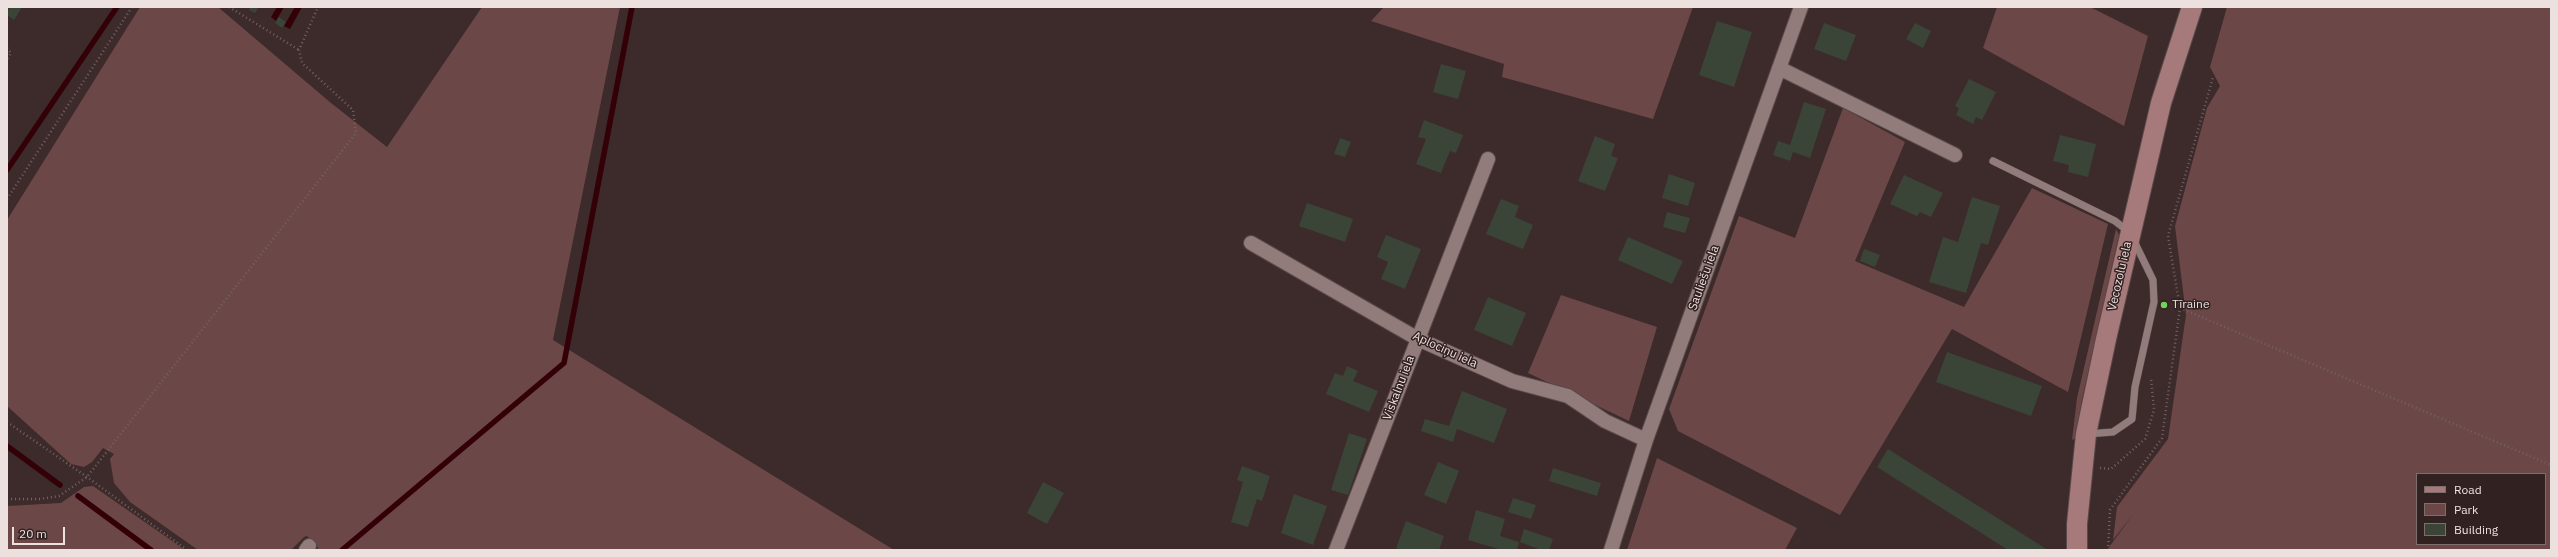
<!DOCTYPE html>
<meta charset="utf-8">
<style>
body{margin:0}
#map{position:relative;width:2558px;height:557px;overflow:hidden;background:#3d2a2a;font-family:"IBM Plex Sans",sans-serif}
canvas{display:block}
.frame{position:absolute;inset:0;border:8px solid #ede1e0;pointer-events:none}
.legend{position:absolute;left:2416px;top:473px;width:130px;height:72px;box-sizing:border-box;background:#322121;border:1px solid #7d6e6d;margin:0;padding:5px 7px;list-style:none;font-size:12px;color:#ede1e0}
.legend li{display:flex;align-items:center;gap:8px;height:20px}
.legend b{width:20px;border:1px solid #7d6e6d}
.scale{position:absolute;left:12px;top:527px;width:53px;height:18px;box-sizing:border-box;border:2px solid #ede1e0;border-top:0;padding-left:5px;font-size:12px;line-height:14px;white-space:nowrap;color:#ede1e0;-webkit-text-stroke:3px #322121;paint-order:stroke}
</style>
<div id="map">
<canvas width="2558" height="557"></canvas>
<div class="frame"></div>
<ul class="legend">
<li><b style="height:5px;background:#a6797a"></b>Road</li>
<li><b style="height:11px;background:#6c4748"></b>Park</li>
<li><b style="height:11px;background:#3a4538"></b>Building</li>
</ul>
<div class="scale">20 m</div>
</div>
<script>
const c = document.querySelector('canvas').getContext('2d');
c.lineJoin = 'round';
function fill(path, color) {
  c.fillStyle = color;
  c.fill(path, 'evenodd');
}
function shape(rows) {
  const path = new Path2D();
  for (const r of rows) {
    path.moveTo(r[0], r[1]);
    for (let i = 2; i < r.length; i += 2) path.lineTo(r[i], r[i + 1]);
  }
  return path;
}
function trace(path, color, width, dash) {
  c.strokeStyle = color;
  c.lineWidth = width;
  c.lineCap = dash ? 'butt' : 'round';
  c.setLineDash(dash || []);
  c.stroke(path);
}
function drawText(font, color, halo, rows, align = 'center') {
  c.font = font + ' "IBM Plex Sans",sans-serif';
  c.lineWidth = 3;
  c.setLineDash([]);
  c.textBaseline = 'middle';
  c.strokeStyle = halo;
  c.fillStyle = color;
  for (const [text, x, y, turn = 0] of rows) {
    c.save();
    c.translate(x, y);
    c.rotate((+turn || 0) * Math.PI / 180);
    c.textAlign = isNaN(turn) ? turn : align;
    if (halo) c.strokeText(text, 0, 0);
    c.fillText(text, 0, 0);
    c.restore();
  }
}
fill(shape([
 [140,7,218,7,331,103,387,147,482,7,620,7,553,340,894,550,317,550,318,547,307,536,304,537,291,550,198,550,130,502,114,483,110,459,114,454,103,448,92,462,84,467,71,464,7,406,7,220],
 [1384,7,1693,7,1653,119,1502,77,1504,64,1371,21],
 [1997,7,2090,7,2148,36,2124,126,1983,48],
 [2227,7,2551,7,2551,550,2107,550,2134,513,2113,540,2117,507,2168,439,2186,315,2175,226,2207,108,2220,86,2210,67],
 [2417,474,2545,474,2545,544,2417,544],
 [1843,108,1905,142,1855,261,1964,307,2032,188,2108,224,2068,392,1952,329,1840,515,1678,431,1669,409,1739,216,1795,238],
 [2116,229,2119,235,2082,399,2076,438,2072,440,2077,398],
 [1561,295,1657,327,1629,421,1528,373],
 [1657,458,1797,528,1785,550,1627,550],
 [93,486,185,550,7,550,7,506,61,503,84,487]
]), '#6c4748');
fill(shape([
 [277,7,284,7,276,21,271,17],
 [295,7,302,7,290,29,284,26]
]), '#330007');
trace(shape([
 [7,170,117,7],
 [7,446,60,485],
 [78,496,151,550],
 [342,550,564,363,632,7]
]), '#330007', 5.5);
fill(shape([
 [9,7,22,7,14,20,7,15],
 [250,7,258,8,255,13,249,10],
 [279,17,286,22,282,28,275,23],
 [1717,21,1752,32,1734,87,1699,75],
 [1824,23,1856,35,1846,61,1814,49],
 [1915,23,1931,31,1923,48,1906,39],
 [1441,64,1466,71,1458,99,1433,92],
 [1969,79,1996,92,1982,120,1976,117,1973,124,1956,115,1959,108,1955,106],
 [1804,102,1826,109,1810,158,1793,152,1790,161,1773,155,1778,141,1790,145],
 [1424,120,1463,135,1456,153,1450,151,1441,173,1416,164,1426,139,1418,137],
 [2060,135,2096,144,2088,177,2068,172,2069,165,2053,161],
 [1595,136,1615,144,1611,156,1618,158,1605,191,1578,181],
 [1340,138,1351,142,1345,157,1334,154],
 [1669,174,1695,183,1688,206,1662,198],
 [1904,175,1943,193,1931,217,1920,212,1917,216,1890,204],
 [1972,197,2000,206,1988,245,1981,243,1966,293,1929,282,1943,237,1958,242],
 [1501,199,1519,206,1515,217,1533,225,1523,249,1486,234],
 [1307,203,1353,219,1345,242,1299,226],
 [1667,212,1690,218,1685,233,1663,227],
 [1386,235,1421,249,1405,289,1381,279,1388,262,1377,257],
 [1628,237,1683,261,1672,284,1618,260],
 [1864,249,1880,255,1875,267,1860,261],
 [1488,297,1526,313,1512,346,1474,330],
 [1947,352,2042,386,2031,416,1936,382],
 [1347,366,1358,371,1353,381,1378,391,1369,412,1326,394,1335,373,1343,376],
 [1462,391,1507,409,1494,443,1457,429,1453,442,1421,431,1425,419,1449,426],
 [1349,433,1367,439,1348,495,1331,490],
 [1888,449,2048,550,2008,550,1877,467],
 [1438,462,1459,471,1446,504,1424,495],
 [1242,466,1270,476,1262,501,1257,499,1248,527,1231,522,1243,482,1237,480],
 [1553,468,1601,483,1597,496,1549,481],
 [1043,482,1064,493,1047,524,1027,513],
 [1294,494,1327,506,1313,545,1281,533],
 [1513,498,1536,505,1531,519,1508,512],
 [1476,510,1505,519,1500,536,1519,542,1517,550,1502,550,1468,540],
 [1406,521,1444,536,1439,550,1402,550,1396,548],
 [1524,529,1553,539,1549,550,1541,550,1520,542]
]), '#3a4538');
const lane = shape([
 [1993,161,2115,221,2129,232],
 [2087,434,2113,432,2132,419,2135,387,2154,302,2153,280,2134,241]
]);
const street = shape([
 [1779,68,1955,155],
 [1251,243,1418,339,1512,381,1568,396,1605,421,1646,440],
 [306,550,309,546],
 [1336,550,1488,159],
 [1611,550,1646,440,1801,7]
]);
const secondary = shape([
 [2077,550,2077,524,2086,434,2106,339,2161,103,2192,7]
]);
trace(lane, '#584948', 8);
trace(street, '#584948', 16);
trace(secondary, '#584948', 22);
trace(shape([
 [229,7,299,50],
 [7,48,11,53,7,59],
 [7,199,132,7],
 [2180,308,2551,465],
 [7,422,87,477,187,550],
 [2100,468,2111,469,2145,439,2154,410,2151,378],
 [7,499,40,499,59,496,87,477,356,133,353,110,302,63,299,50,318,7],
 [2108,550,2110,510,2162,438,2180,308,2168,236,2213,77]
]), '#736262', 2.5, [1, 3]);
trace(lane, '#927c7b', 7);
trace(street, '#927c7b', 14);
trace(secondary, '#a6797a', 20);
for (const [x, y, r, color] of [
 [2164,305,4,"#71d25e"]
]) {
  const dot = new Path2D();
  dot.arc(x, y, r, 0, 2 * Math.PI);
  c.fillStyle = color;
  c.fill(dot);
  trace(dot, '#322121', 1.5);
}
drawText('12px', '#ede1e0', '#322121', [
 ["Vecozolu iela",2120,276,-77],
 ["Sauliešu iela",1704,278,-70],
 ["Aplociņu iela",1445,350,25],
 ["Viskalnu iela",1399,388,-69]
]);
drawText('12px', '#ede1e0', '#322121', [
 ["Tīraine",2172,305]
], 'left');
</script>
